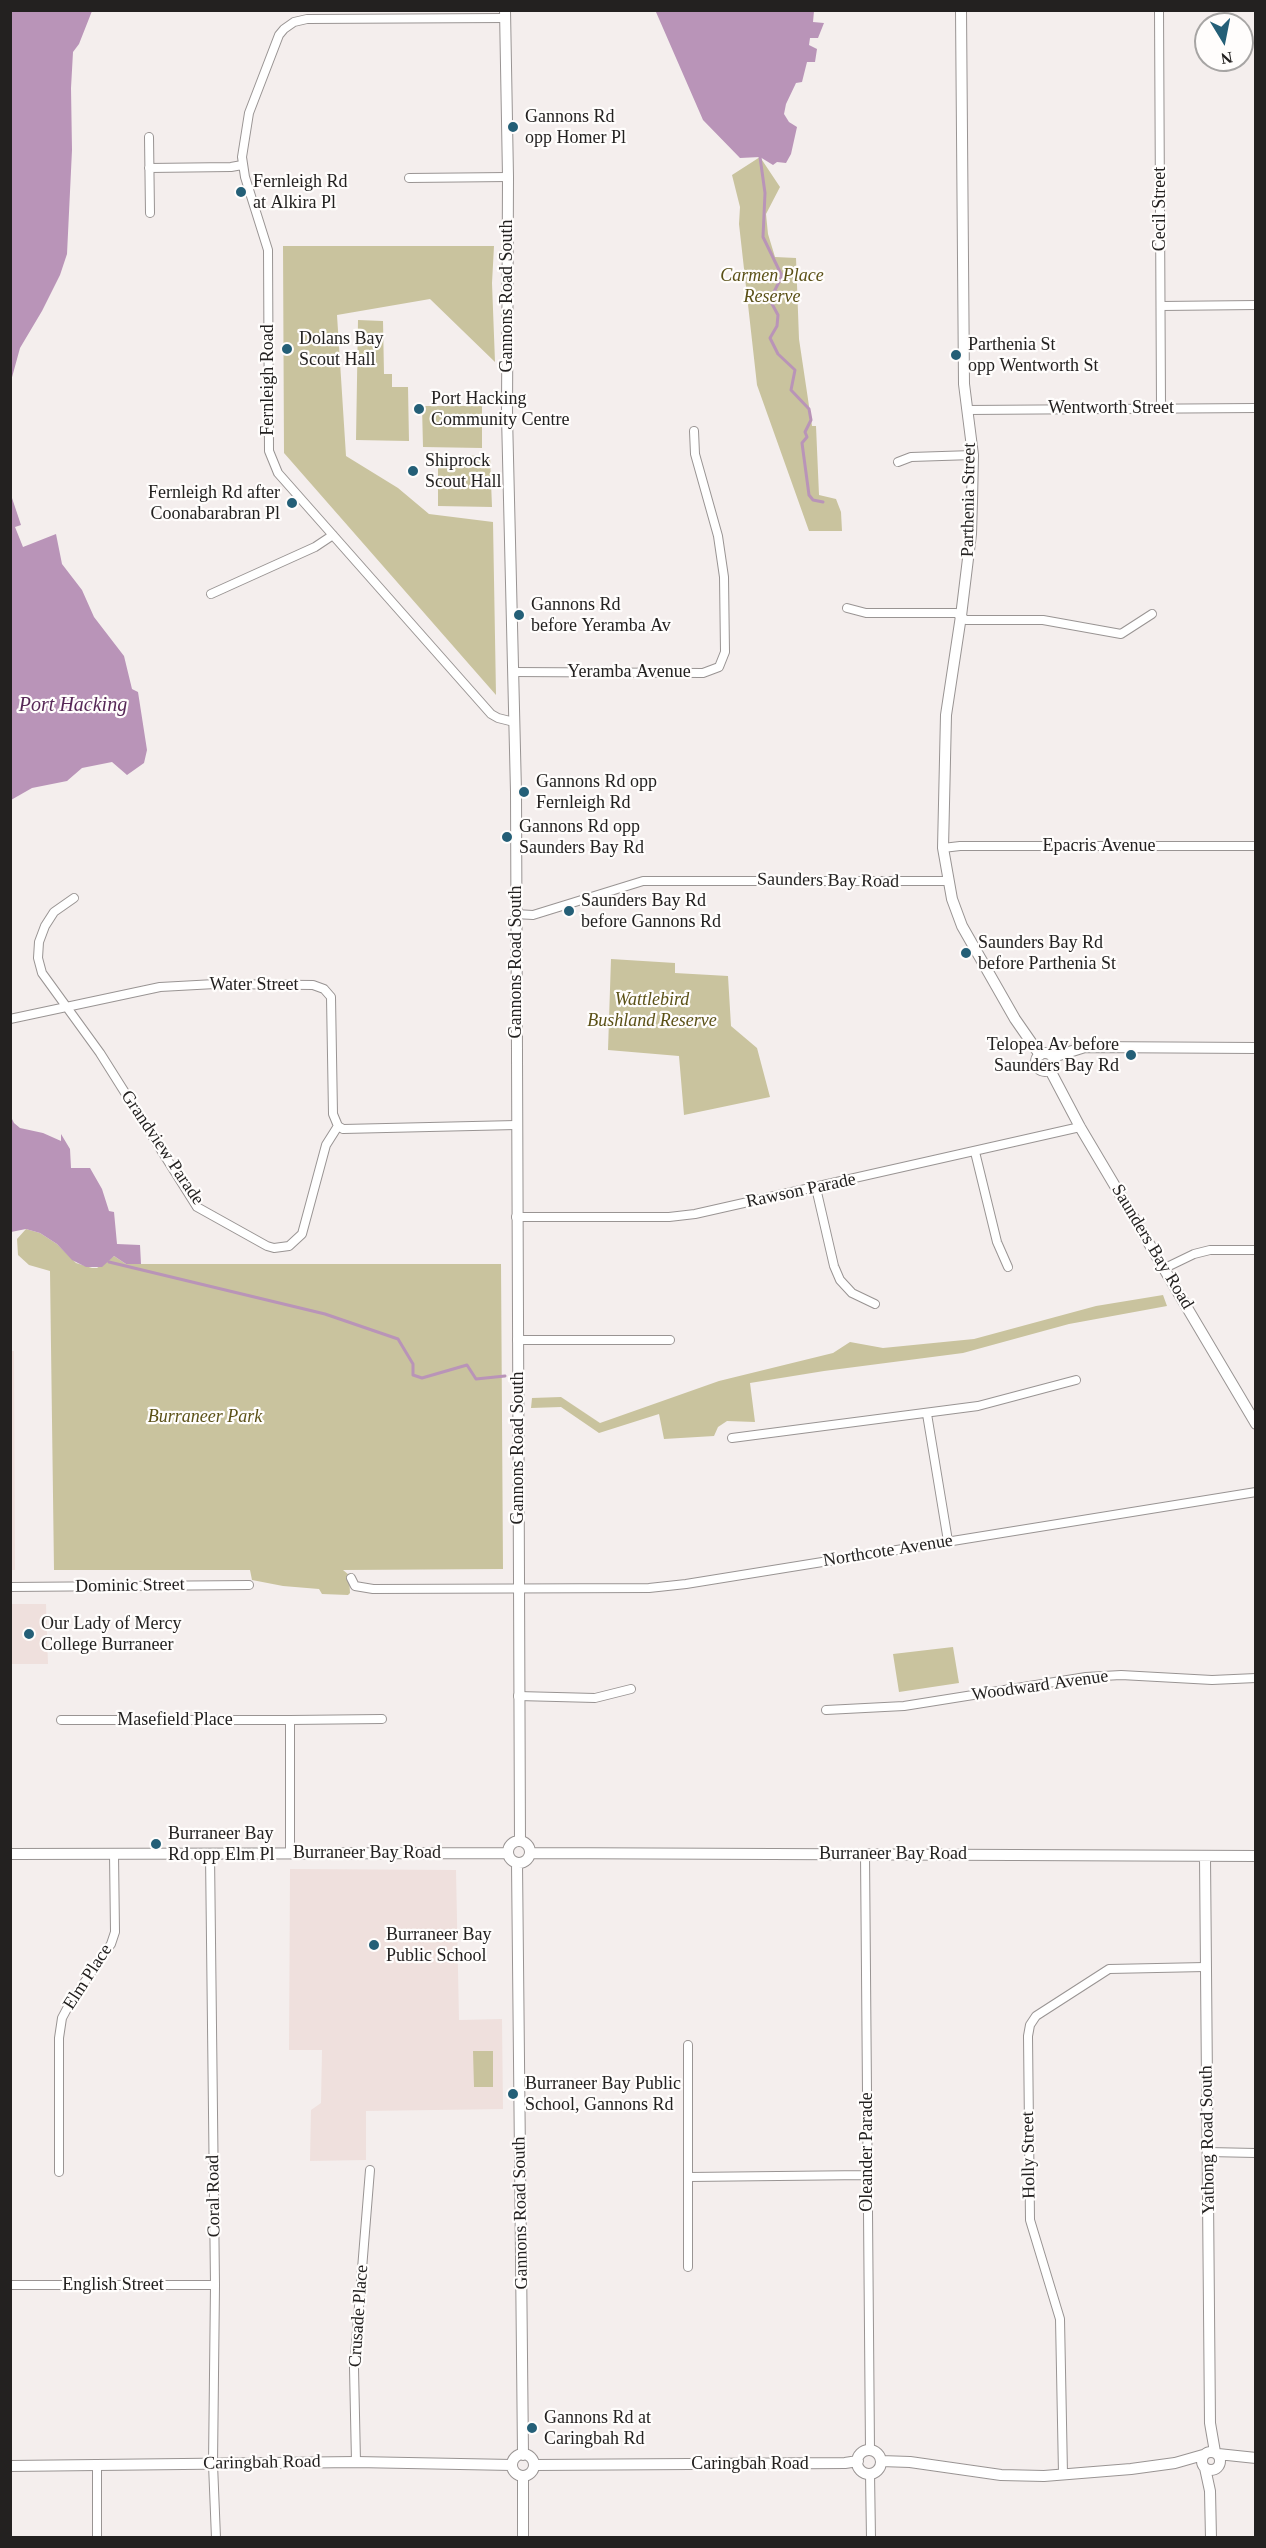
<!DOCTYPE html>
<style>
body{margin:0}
#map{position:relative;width:1266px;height:2548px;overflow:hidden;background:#f4eeed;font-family:Georgia,serif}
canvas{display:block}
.frame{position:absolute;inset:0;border:12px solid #232120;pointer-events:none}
.north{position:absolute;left:1194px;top:12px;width:60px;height:60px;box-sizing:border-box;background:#fffdfc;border:2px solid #a7a5a4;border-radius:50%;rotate:170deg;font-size:16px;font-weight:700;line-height:24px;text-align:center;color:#232120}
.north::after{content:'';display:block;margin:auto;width:21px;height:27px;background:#245f77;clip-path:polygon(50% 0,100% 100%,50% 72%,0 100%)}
</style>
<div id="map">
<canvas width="1266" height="2548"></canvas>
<div class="frame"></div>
<div class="north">N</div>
</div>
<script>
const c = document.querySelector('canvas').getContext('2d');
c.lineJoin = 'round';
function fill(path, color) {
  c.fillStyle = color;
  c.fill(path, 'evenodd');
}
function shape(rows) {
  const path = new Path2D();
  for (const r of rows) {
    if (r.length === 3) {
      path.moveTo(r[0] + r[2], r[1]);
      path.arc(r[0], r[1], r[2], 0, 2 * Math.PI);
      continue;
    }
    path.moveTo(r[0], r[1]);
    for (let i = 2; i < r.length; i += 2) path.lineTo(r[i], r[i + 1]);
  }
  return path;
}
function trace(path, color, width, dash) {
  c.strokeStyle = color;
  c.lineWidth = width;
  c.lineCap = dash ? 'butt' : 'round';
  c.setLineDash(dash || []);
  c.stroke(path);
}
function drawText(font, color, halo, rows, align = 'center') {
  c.font = font + ' Georgia,serif';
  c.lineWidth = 4.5;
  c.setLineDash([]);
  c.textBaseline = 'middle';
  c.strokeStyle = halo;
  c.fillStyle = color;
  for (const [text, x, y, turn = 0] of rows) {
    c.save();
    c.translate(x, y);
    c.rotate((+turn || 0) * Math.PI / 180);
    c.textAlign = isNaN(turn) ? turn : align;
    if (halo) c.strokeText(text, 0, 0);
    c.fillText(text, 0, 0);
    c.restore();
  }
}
fill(shape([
 [11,1351,14,1351,15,1570,10,1570],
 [11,1604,46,1604,48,1664,11,1664],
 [290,1869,456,1870,459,2020,502,2019,503,2109,366,2111,366,2160,310,2161,311,2110,321,2103,322,2050,289,2050]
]), '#efe0dd');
fill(shape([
 [760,157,780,187,766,214,768,234,775,257,796,258,799,339,812,426,816,426,819,495,836,499,841,512,842,531,809,531,757,385,739,224,740,207,732,175],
 [283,246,494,246,492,283,495,362,430,299,337,315,346,456,398,488,429,514,493,522,496,695,284,453],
 [358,320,383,321,384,374,392,374,392,387,408,387,409,441,356,440],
 [422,406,482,406,482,448,423,447],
 [438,455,490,456,492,507,438,506],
 [611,959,675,963,675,973,728,976,731,1026,757,1048,770,1097,684,1115,679,1056,608,1050],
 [26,1229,40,1233,57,1244,76,1263,92,1268,97,1268,114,1256,126,1264,501,1264,503,1569,343,1570,349,1575,350,1593,348,1595,322,1594,319,1589,283,1586,252,1580,250,1570,54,1570,50,1271,29,1265,18,1255,17,1239],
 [1163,1295,1167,1306,1069,1324,963,1353,824,1371,750,1383,755,1422,727,1421,718,1427,714,1436,664,1439,659,1414,599,1433,561,1407,531,1408,532,1398,561,1397,600,1423,719,1381,833,1353,850,1342,883,1348,974,1339,1096,1306],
 [953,1647,959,1683,899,1692,893,1654],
 [473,2051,493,2051,493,2087,474,2087]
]), '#c9c39e');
fill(shape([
 [11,10,92,11,79,44,73,52,71,88,72,150,67,254,60,275,42,311,20,348,11,381],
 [656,12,814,11,813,22,824,23,818,38,810,38,809,45,817,49,815,62,807,62,802,82,796,83,786,104,784,114,789,122,797,127,791,154,786,163,777,162,773,165,760,157,740,158,703,120],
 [11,495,21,525,15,527,23,547,56,534,62,564,82,590,94,617,124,656,132,689,138,692,147,750,144,763,127,775,112,762,82,768,67,781,32,788,11,800],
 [10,1115,14,1123,20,1128,43,1133,61,1141,61,1134,70,1149,71,1168,90,1168,102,1189,109,1211,114,1212,117,1244,140,1245,141,1264,126,1264,114,1256,102,1267,86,1267,72,1260,57,1244,40,1233,26,1229,11,1232]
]), '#b994b8');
trace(shape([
 [760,157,765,193,763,237,782,276,773,294,771,302,778,315,777,326,770,338,778,354,795,370,791,390,809,409,811,420,805,432,807,437,802,443,809,495,813,500,823,502],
 [109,1262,325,1314,398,1339,413,1364,413,1375,422,1378,467,1365,476,1379,505,1376]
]), '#b994b8', 3);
const minor = shape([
 [1159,10,1161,407],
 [505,18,307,19,294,22,284,29,279,35,249,113,242,157,245,177,268,250,269,451,278,473,491,714,498,718,514,722],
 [149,137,150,213],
 [149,168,231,167,242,165],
 [409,178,508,177],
 [1161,306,1256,305],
 [967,410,1256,408],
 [898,462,911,457,973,455],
 [211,594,315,547,333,535],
 [847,608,866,613,956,613,966,620,1043,620,1121,634,1152,614],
 [513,672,703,673,719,667,725,652,724,577,718,536,695,454,694,431],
 [943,848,960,846,1256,846],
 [74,898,54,912,45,926,39,942,38,958,42,973,100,1053,197,1207,267,1246,274,1248,289,1246,302,1234,326,1145,338,1126],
 [515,914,533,915,643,881,948,881],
 [10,1019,160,987,215,984,313,985,324,989,331,997,333,1114,338,1126,343,1129,516,1125],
 [975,1152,997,1242,1008,1267],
 [816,1188,834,1266,840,1280,852,1293,875,1304],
 [516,1217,669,1217,695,1214,1080,1127],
 [1165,1268,1194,1254,1210,1250,1256,1250],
 [517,1340,670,1340],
 [927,1414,948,1541],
 [732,1438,978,1406,1076,1380],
 [351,1578,355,1586,373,1589,649,1588,686,1584,1256,1492],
 [10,1587,249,1585],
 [518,1696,595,1698,631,1689],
 [826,1710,904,1706,1086,1677,1121,1675,1212,1680,1256,1678],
 [61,1720,290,1720,290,1854],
 [290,1720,382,1719],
 [210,1854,215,2285,213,2464,216,2538],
 [865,1854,870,2450],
 [688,2045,688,2267],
 [1208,2152,1256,2153],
 [59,2172,59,2038,62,2018,70,2003,111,1944,115,1932,114,1854],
 [689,2177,867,2175],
 [10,2285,215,2285],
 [356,2462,354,2368,370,2170],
 [870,2473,871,2538],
 [1063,2474,1060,2319,1030,2220,1028,2036,1030,2025,1036,2016,1109,1969,1205,1967],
 [97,2538,97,2464]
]);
const tertiary = shape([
 [505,10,508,177,507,416,516,792,520,1841],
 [961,10,964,384,973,455,972,501,971,534,961,616,946,715,943,848,952,899,962,926,1015,1019,1040,1055],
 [1045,1062,9],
 [1053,1057,1085,1047,1256,1048],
 [1050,1070,1080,1127,1256,1424],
 [519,1852,11],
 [530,1853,1256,1856],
 [10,1854,508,1853],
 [1205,1857,1210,2423,1215,2452],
 [517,1863,523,2455],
 [869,2462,12],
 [1211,2461,9],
 [1218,2454,1256,2458],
 [523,2465,11],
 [881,2461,910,2462,1001,2475,1044,2476,1131,2469,1175,2463,1203,2455],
 [534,2465,845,2463,858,2461],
 [10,2466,356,2462,512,2465],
 [1205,2468,1210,2491,1211,2538],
 [523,2476,523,2538]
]);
trace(minor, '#999493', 10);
trace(tertiary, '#999493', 12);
trace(minor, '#fff', 8);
trace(tertiary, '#fff', 10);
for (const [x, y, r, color] of [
 [513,127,6,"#245f77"],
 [241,192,6,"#245f77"],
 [287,349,6,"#245f77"],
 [956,355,6,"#245f77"],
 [419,409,6,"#245f77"],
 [413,471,6,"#245f77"],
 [292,503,6,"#245f77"],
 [519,615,6,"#245f77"],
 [524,792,6,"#245f77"],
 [507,837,6,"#245f77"],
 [569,911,6,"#245f77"],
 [966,953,6,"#245f77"],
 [1131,1055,6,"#245f77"],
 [29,1634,6,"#245f77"],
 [156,1844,6,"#245f77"],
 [374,1945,6,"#245f77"],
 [513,2094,6,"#245f77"],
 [532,2428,6,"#245f77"]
]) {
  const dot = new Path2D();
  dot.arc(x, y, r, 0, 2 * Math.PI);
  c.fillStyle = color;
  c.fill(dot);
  trace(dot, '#fffdfc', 2);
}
drawText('18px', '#232120', '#fffdfc', [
 ["Gannons Rd",525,117],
 ["opp Homer Pl",525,138],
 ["Fernleigh Rd",253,182],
 ["at Alkira Pl",253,203],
 ["Dolans Bay",299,339],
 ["Scout Hall",299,360],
 ["Parthenia St",968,345],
 ["opp Wentworth St",968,366],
 ["Port Hacking",431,399],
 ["Community Centre",431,420],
 ["Shiprock",425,461],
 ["Scout Hall",425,482],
 ["Fernleigh Rd after",280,493,"right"],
 ["Coonabarabran Pl",280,514,"right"],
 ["Gannons Rd",531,605],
 ["before Yeramba Av",531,626],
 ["Gannons Rd opp",536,782],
 ["Fernleigh Rd",536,803],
 ["Gannons Rd opp",519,827],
 ["Saunders Bay Rd",519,848],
 ["Saunders Bay Rd",581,901],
 ["before Gannons Rd",581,922],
 ["Saunders Bay Rd",978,943],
 ["before Parthenia St",978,964],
 ["Telopea Av before",1119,1045,"right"],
 ["Saunders Bay Rd",1119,1066,"right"],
 ["Our Lady of Mercy",41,1624],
 ["College Burraneer",41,1645],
 ["Burraneer Bay",168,1834],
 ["Rd opp Elm Pl",168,1855],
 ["Burraneer Bay",386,1935],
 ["Public School",386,1956],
 ["Burraneer Bay Public",525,2084],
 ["School, Gannons Rd",525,2105],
 ["Gannons Rd at",544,2418],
 ["Caringbah Rd",544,2439]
], 'left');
drawText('18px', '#232120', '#fffdfc', [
 ["Cecil Street",1160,209,-90],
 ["Gannons Road South",507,296,-90],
 ["Fernleigh Road",268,380,-90],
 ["Wentworth Street",1111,408],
 ["Parthenia Street",969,500,-89],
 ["Yeramba Avenue",629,672],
 ["Epacris Avenue",1099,846],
 ["Saunders Bay Road",828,881,1],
 ["Gannons Road South",516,962,-90],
 ["Water Street",254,985],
 ["Grandview Parade",162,1148,56],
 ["Rawson Parade",801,1191,-12],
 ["Saunders Bay Road",1152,1247,59],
 ["Gannons Road South",518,1448,-90],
 ["Northcote Avenue",888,1551,-9],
 ["Dominic Street",130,1586,-1],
 ["Woodward Avenue",1040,1686,-8],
 ["Masefield Place",175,1720],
 ["Burraneer Bay Road",367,1853],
 ["Burraneer Bay Road",893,1854],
 ["Elm Place",88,1977,-57],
 ["Yathong Road South",1208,2140,-91],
 ["Oleander Parade",867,2152,-90],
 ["Holly Street",1029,2155,-91],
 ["Coral Road",214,2196,-91],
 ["Gannons Road South",521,2213,-91],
 ["English Street",113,2285],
 ["Crusade Place",359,2316,-86],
 ["Caringbah Road",262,2463,-1],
 ["Caringbah Road",750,2464]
]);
drawText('italic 18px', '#5b5117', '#fffdfc', [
 ["Carmen Place",772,276],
 ["Reserve",772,297],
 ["Wattlebird",652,1000],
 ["Bushland Reserve",652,1021],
 ["Burraneer Park",205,1417]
]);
drawText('italic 20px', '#572857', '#fffdfc', [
 ["Port Hacking",73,706]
]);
</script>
